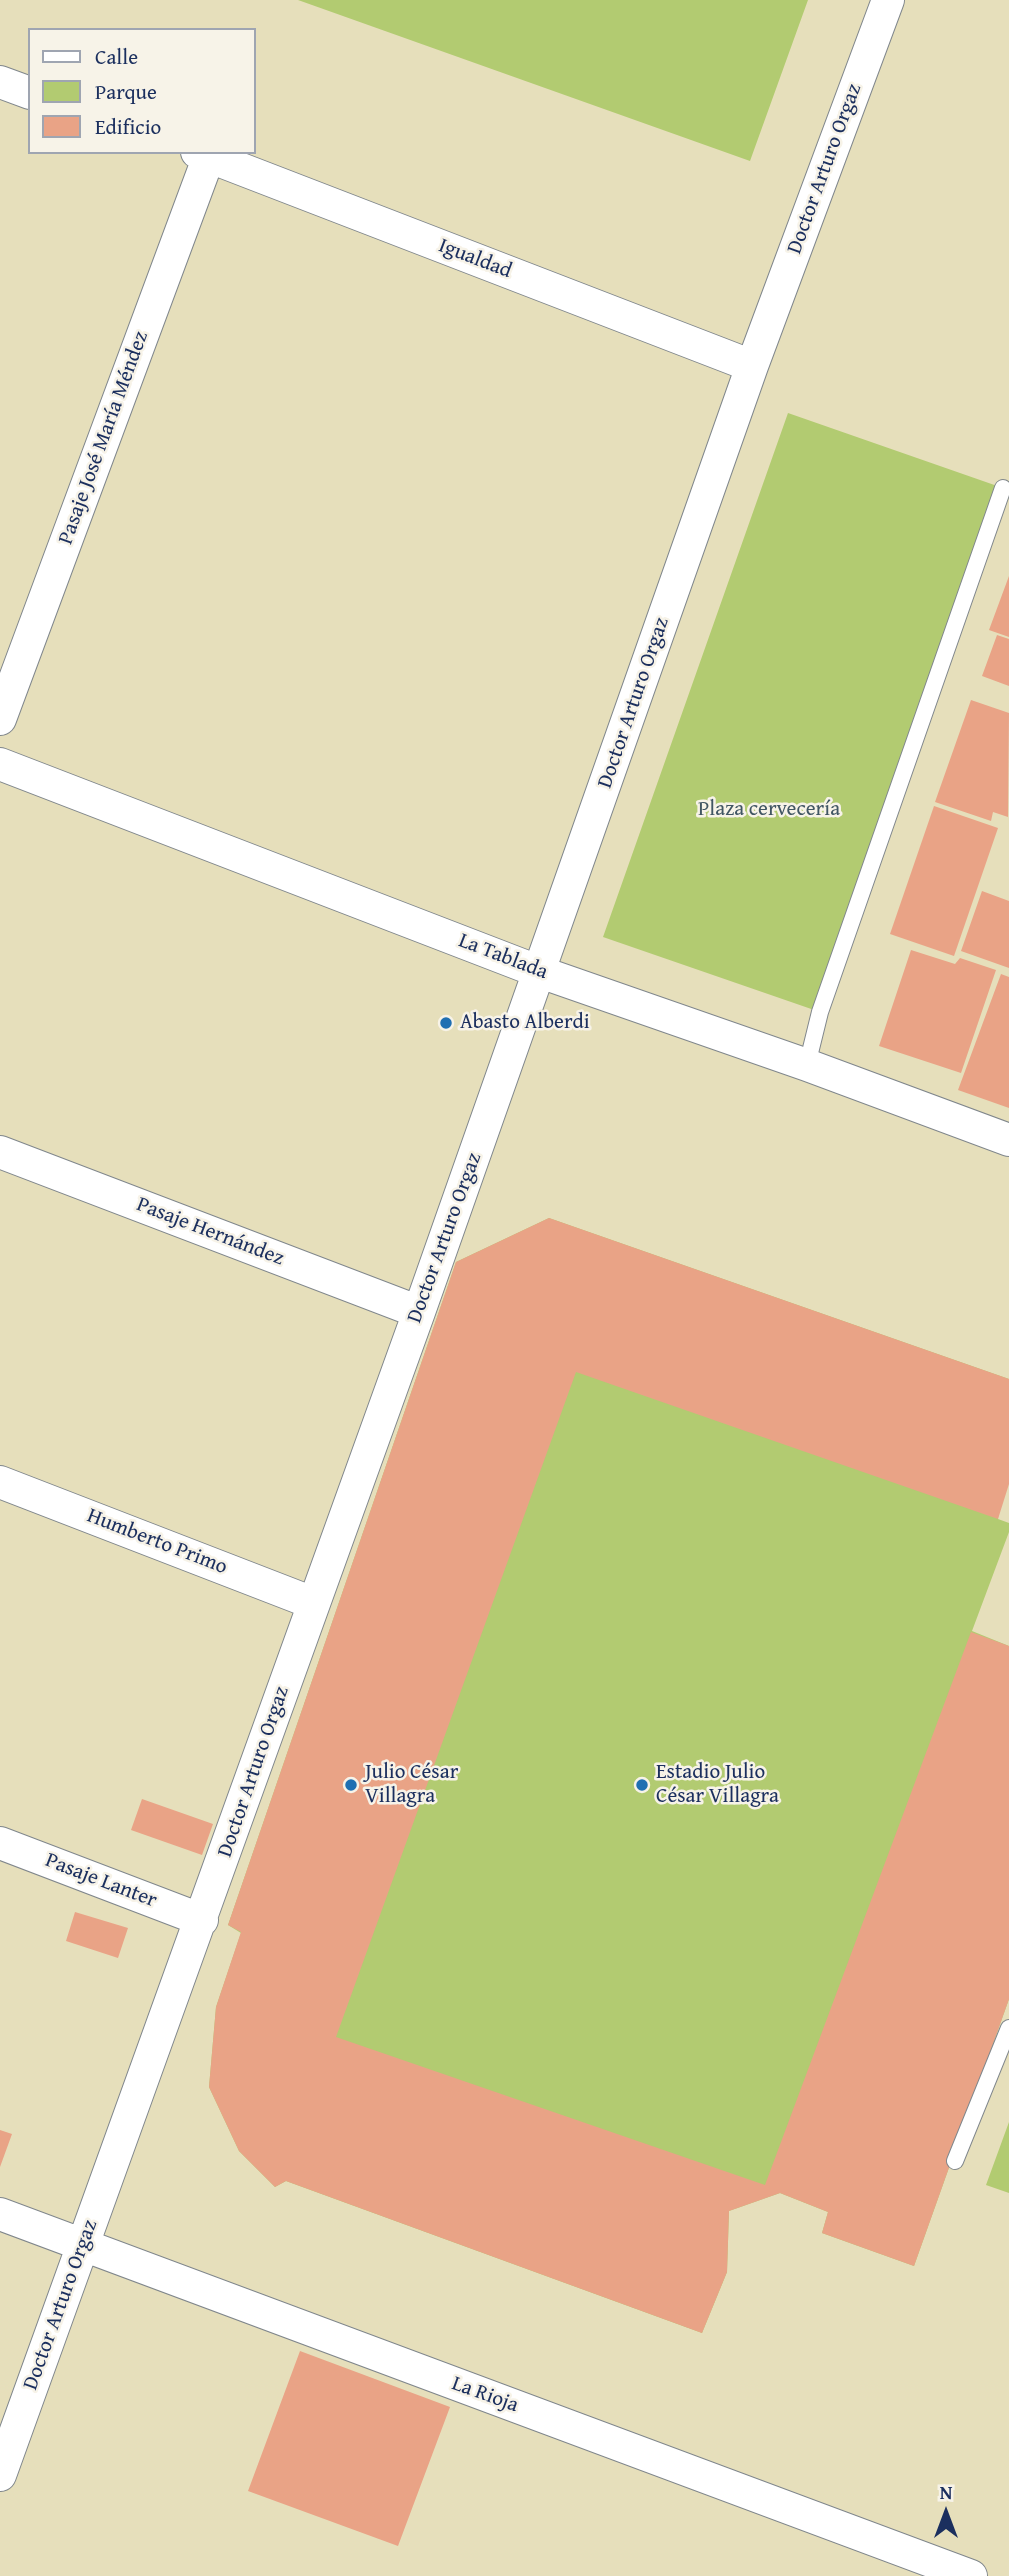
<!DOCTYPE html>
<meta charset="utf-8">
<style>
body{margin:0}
#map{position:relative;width:1009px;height:2576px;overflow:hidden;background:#e6dfbb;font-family:"Gentium Book Plus",serif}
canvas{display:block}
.legend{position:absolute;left:28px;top:28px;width:228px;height:126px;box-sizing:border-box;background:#f7f3e8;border:2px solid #9fa5b1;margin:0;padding:9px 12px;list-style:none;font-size:21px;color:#1b2f5e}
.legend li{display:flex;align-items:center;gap:14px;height:35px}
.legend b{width:35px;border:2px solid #9fa5b1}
.north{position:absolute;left:911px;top:2478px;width:70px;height:70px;-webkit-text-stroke:5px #f7f3e8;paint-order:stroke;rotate:0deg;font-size:19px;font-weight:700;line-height:28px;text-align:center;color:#1b2f5e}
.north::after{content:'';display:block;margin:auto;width:24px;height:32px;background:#1b2f5e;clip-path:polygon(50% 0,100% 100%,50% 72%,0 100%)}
</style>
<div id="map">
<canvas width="1009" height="2576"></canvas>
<ul class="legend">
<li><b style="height:9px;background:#fff"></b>Calle</li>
<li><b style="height:19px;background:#b2cb71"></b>Parque</li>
<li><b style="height:19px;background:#e9a386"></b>Edificio</li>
</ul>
<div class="north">N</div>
</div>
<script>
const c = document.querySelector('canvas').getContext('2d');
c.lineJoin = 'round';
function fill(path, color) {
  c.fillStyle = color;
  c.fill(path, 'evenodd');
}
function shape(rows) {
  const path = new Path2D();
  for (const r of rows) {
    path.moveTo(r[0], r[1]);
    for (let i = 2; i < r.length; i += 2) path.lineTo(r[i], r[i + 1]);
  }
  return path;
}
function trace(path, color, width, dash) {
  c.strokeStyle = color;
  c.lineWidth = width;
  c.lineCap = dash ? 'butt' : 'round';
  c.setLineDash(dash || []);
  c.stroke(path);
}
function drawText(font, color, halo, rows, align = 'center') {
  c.font = font + ' "Gentium Book Plus",serif';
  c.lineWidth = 5;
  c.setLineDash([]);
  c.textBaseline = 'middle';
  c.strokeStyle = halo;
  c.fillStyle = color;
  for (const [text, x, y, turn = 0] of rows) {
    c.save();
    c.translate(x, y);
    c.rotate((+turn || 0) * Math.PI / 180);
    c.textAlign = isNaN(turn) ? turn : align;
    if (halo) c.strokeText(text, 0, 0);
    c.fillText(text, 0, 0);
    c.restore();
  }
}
fill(shape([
 [298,0,808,0,750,161],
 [788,413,1003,488,820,1012,603,937],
 [549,1218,1009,1379,998,1519,1009,1523,1009,1532,972,1631,1009,1646,1009,1999,914,2266,822,2233,828,2212,780,2193,729,2211,727,2272,702,2333,286,2181,275,2187,239,2151,209,2087,216,2007,241,1933,228,1925,456,1262],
 [1009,2122,1009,2193,986,2185]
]), '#b2cb71');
fill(shape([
 [1009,576,1009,637,989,630],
 [997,635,1009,639,1009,686,982,676],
 [971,700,1009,713,1008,817,993,812,991,821,935,802],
 [934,806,998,828,954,956,890,934],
 [982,891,1009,901,1009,968,961,951],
 [911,950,955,964,960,958,996,970,961,1073,879,1046],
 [1001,974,1009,977,1009,1108,958,1090],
 [549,1218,1009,1379,1009,1484,998,1519,576,1372,336,2037,765,2185,971,1632,1009,1646,1009,1999,914,2266,822,2233,828,2212,780,2193,729,2211,727,2272,702,2333,286,2181,275,2187,239,2151,209,2087,216,2007,241,1932,228,1925,456,1262],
 [142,1799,213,1824,202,1855,131,1830],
 [75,1912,128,1928,118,1958,66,1941],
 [0,2130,12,2134,0,2167],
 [300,2351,450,2407,398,2546,248,2491]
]), '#e9a386');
const lane = shape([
 [807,1065,820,1012,1003,488],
 [955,2161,1009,2028]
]);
const street = shape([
 [0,82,30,93],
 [197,152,752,366],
 [0,719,209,156],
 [0,764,540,972,807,1065,1009,1140],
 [0,1152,419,1312],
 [0,1482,313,1603],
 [0,1843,202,1920],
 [0,2214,971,2576],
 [0,2475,419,1312,752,366,888,0]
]);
trace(lane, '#80878c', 18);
trace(street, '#80878c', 34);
trace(lane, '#fff', 16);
trace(street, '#fff', 32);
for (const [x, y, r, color] of [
 [446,1023,7,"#1f6fb2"],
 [351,1785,7,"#1f6fb2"],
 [642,1785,7,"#1f6fb2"]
]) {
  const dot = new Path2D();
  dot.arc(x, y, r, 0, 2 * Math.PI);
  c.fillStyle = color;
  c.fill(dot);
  trace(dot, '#f7f3e8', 2.5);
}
drawText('21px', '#1b2f5e', '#f7f3e8', [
 ["Doctor Arturo Orgaz",825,169,-70],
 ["Igualdad",475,259,21],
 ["Pasaje José María Méndez",104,438,-70],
 ["Doctor Arturo Orgaz",634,703,-71],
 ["La Tablada",503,957,21],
 ["Pasaje Hernández",210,1232,21],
 ["Doctor Arturo Orgaz",445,1238,-70],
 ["Humberto Primo",157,1542,21],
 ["Doctor Arturo Orgaz",254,1772,-71],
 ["Pasaje Lanter",101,1881,21],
 ["Doctor Arturo Orgaz",61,2305,-70],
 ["La Rioja",485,2395,20]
]);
drawText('21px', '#415663', '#f7f3e8', [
 ["Plaza cervecería",769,810]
]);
drawText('21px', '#1b2f5e', '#f7f3e8', [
 ["Abasto Alberdi",460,1023],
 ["Julio César",365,1773],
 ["Villagra",365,1797],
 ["Estadio Julio",656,1773],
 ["César Villagra",656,1797]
], 'left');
</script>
